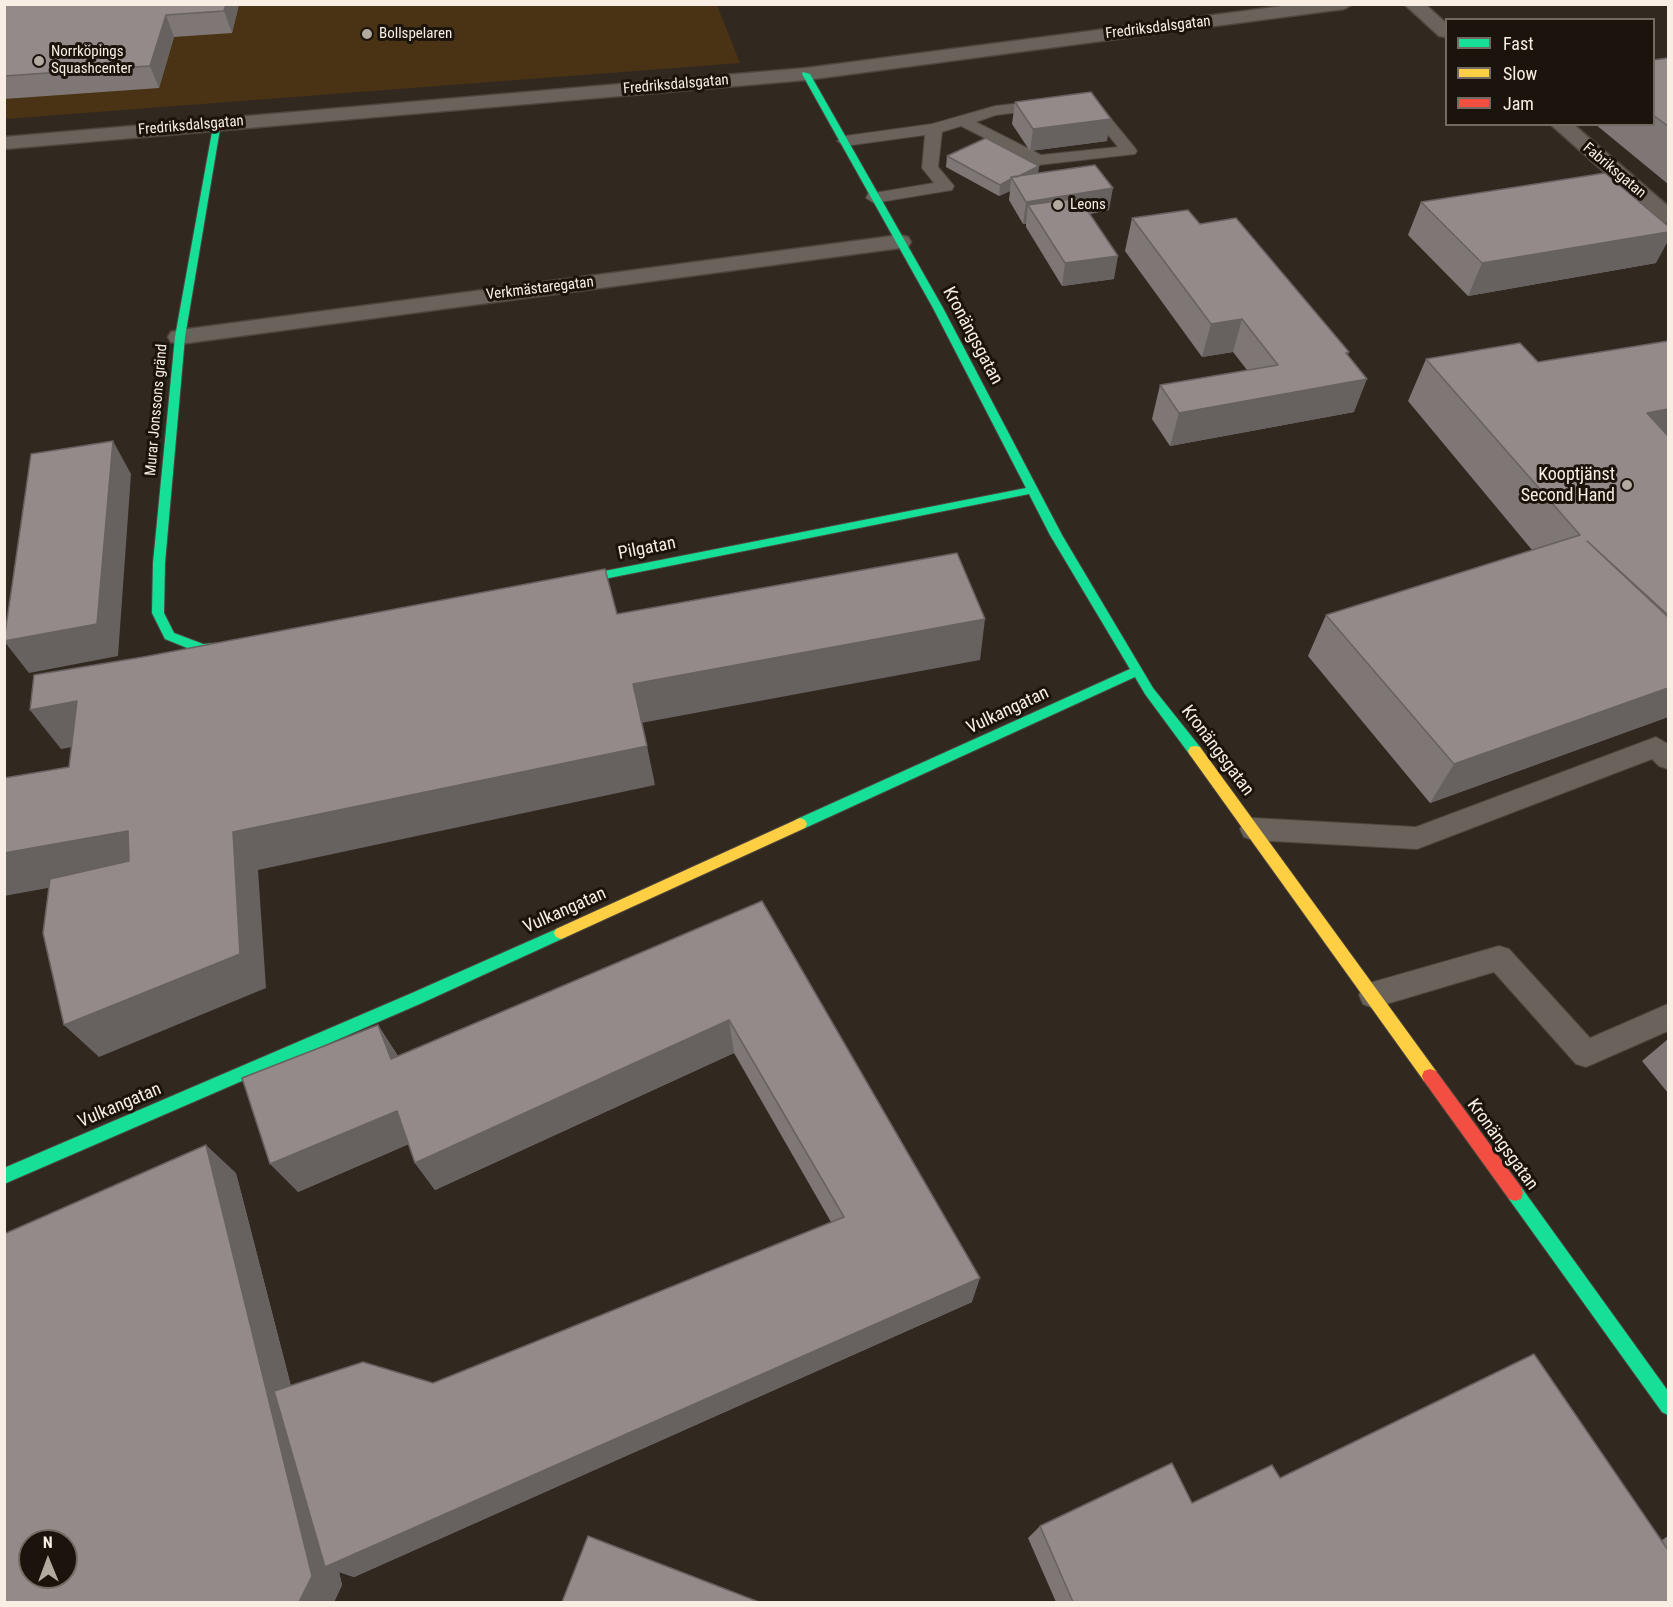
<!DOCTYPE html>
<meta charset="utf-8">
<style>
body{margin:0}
#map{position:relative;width:1673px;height:1607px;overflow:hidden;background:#312920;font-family:"Roboto Condensed",sans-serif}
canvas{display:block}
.frame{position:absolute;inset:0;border:6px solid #f8eee3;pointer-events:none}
.legend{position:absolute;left:1445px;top:18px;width:210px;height:108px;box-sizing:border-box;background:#1b140c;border:2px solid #736b62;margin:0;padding:8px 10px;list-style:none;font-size:18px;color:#f8eee3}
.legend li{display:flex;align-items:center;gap:12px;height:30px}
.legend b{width:30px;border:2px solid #736b62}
.north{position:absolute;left:18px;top:1529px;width:60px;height:60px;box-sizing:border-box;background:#1b140c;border:2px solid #736b62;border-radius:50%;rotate:359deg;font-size:16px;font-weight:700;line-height:24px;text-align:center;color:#f8eee3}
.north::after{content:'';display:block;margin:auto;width:21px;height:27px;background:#b2a99f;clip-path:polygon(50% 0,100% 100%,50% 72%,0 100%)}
</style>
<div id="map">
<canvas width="1673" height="1607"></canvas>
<div class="frame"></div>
<ul class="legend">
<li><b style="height:8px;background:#16e098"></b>Fast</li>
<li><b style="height:8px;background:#ffcf43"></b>Slow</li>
<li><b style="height:8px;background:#f24e42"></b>Jam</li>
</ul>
<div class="north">N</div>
</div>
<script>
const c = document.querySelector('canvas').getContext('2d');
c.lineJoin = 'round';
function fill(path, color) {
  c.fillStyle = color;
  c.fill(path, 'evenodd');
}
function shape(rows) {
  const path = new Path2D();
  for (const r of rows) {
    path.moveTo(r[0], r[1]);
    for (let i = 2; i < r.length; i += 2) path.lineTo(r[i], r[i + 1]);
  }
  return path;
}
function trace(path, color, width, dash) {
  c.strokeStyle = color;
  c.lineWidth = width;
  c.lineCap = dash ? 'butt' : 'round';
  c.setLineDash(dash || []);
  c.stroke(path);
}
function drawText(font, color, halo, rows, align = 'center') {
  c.font = font + ' "Roboto Condensed",sans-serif';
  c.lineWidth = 6;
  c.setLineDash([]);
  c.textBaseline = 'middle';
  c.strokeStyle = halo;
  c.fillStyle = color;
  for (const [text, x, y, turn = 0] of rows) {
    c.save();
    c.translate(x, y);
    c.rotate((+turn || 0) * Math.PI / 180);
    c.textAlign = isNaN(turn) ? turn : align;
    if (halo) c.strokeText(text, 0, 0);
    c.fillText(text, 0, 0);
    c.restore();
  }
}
fill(shape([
 [5,5,717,5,740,63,5,119]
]), '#4a3214');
const lane = shape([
 [1088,95,1093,97,1135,148,1137,151,1135,154,1038,165,961,126,942,132,938,167,954,186,952,190,874,203,866,198,868,194,934,183,922,168,925,135,845,146,837,141,845,136,932,124,995,106,1048,100,1053,102,1056,105,1053,108,996,115,976,122,1041,155,1118,147,1080,100,1088,95],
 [1656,737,1668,744,1668,769,1659,766,1652,759,1417,849,1253,840,1244,837,1240,829,1244,821,1253,818,1416,827,1656,737],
 [1499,946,1509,949,1590,1038,1668,1004,1668,1031,1586,1067,1576,1064,1494,972,1373,1008,1363,1004,1359,995,1363,986,1373,982,1499,946]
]);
const street = shape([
 [1298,4,1353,4,1344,9,806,80,4,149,4,137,806,68,1298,4],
 [1404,4,1425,4,1446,23,1446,37,1439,36,1404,4],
 [1550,124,1573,124,1668,206,1668,223,1660,222,1550,124],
 [900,235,908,237,911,242,908,247,180,344,171,342,168,337,171,332,180,330,900,235]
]);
const fast = shape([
 [803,72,810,74,943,308,1062,535,1153,688,1200,747,1202,751,1200,755,1190,755,1145,694,1135,677,805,828,795,828,793,824,795,820,1130,669,1050,535,1029,494,564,587,558,583,564,579,1026,488,933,308,802,74,803,72],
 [214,121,221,123,185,337,165,563,164,613,174,633,203,644,239,642,245,647,239,652,202,654,165,639,152,613,153,563,175,337,214,121],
 [561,927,566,929,568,933,566,937,422,1003,4,1184,4,1168,412,993,561,927],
 [1515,1185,1521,1187,1668,1391,1668,1415,1662,1412,1509,1199,1507,1193,1509,1187,1515,1185]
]);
const slow = shape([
 [1195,746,1200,747,1436,1071,1438,1076,1436,1081,1430,1083,1424,1081,1190,755,1188,751,1190,747,1195,746],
 [800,818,805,820,807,824,805,828,566,937,561,939,556,937,554,933,556,929,800,818]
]);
const jam = shape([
 [1430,1069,1436,1071,1521,1187,1523,1193,1521,1199,1515,1201,1509,1199,1424,1081,1422,1076,1424,1071,1430,1069]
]);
trace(lane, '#4e463e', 2);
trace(street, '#4e463e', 3);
trace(fast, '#4e463e', 2);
trace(slow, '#4e463e', 2);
trace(jam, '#4e463e', 2);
fill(lane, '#6a635c');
fill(street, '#6a635c');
fill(fast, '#16e098');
fill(slow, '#ffcf43');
fill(jam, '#f24e42');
fill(shape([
 [4,4,239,4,232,33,174,37,159,88,4,99],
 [1668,58,1668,184,1595,124,1653,124,1653,60],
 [1015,102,1107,141,1030,151,1012,124],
 [947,156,1039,166,1038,173,1109,210,1090,214,1114,279,1062,286,1026,227,1026,224,1023,224,1009,200,1010,191,999,196,946,167],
 [1421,202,1656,263,1468,296,1408,235],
 [1132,218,1200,224,1354,412,1170,446,1152,419,1160,385,1247,370,1233,352,1202,357,1125,251],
 [1668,341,1668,717,1430,803,1308,656,1326,615,1532,550,1408,401,1426,359,1538,362],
 [762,901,972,1302,354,1577,339,1572,342,1585,334,1602,236,1173,291,1386,433,1383,831,1222,734,1053,435,1190,415,1163,409,1144,298,1192,378,1025,398,1056],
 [1668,1039,1668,1093,1642,1061],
 [1280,1478,1662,1540,1668,1536,1668,1602,1056,1602,1028,1538,1040,1526,1192,1503]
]), '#7e7776');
fill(shape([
 [226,4,239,4,232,33,224,11],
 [166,15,174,37,159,88,150,66],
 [1111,119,1107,141,1030,151,1033,129],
 [1039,166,1037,177,1012,179],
 [1011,179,1010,191,999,196,1000,185],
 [1113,188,1109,210,1039,222,1028,205,1026,224,1023,224,1026,202],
 [1668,232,1668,241,1656,263,1468,296,1482,263],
 [1118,256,1114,279,1062,286,1065,263],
 [1242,319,1233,352,1202,357,1211,324],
 [1349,352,1338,384,1367,379,1354,412,1170,446,1179,413],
 [1668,409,1668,446,1647,413],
 [113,441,131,474,118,656,29,673,4,641],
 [985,619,980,660,641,723,633,684],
 [1668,688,1668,717,1430,803,1454,764],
 [77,701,106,741,61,749,30,710],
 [647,746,655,785,258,870,266,988,99,1057,64,1025,233,832],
 [128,831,157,868,4,896,4,853],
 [729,1020,734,1053,435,1190,415,1163],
 [378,1025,398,1057,391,1059],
 [397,1111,418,1140,298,1192,270,1164],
 [206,1145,236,1173,336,1562,980,1278,972,1302,354,1577,339,1572,342,1585,334,1602,299,1602]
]), '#676160');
const building = shape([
 [4,4,226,4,224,11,166,15,150,66,4,76,4,4],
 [1668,58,1668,126,1653,115,1653,60,1668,58],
 [1091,92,1111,119,1033,129,1015,102,1091,92],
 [986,138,1039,166,1017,177,1011,177,1011,179,1000,185,947,156,986,138],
 [1095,165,1113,188,1026,202,1011,177,1095,165],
 [1605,173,1668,226,1668,232,1482,263,1421,202,1605,173],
 [1079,198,1118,256,1065,263,1028,205,1079,198],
 [1188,210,1200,224,1236,218,1349,352,1346,353,1367,379,1179,413,1160,385,1278,365,1242,319,1211,324,1132,218,1188,210],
 [1668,341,1668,409,1647,413,1668,436,1668,615,1587,541,1668,617,1668,688,1454,764,1326,615,1580,535,1426,359,1520,343,1538,362,1668,341],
 [113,441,97,624,4,641,31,454,113,441],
 [957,553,985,619,633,684,647,746,233,832,240,954,64,1025,43,933,50,879,129,861,128,831,4,853,4,778,69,767,77,701,30,710,34,675,143,657,605,569,617,614,957,553],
 [762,901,980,1278,325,1567,274,1391,363,1362,433,1383,844,1217,729,1020,415,1163,397,1111,270,1164,242,1078,378,1025,391,1059,762,901],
 [206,1145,312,1576,299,1602,4,1602,4,1234,206,1145],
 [30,1541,66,1541,66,1577,30,1577,30,1541],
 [1534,1354,1668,1550,1668,1602,1073,1602,1040,1526,1172,1463,1192,1503,1272,1465,1280,1478,1534,1354],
 [588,1536,759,1602,562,1602,588,1536]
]);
fill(building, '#938a89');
trace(building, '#676160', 1.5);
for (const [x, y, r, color] of [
 [367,34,6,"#b2a99f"],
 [39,61,6,"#b2a99f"],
 [1058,205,6,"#b2a99f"],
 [1627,485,6,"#b2a99f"]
]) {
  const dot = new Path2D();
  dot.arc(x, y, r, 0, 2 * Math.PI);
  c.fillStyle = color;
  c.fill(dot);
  trace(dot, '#1b140c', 2);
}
drawText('15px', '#f8eee3', '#1b140c', [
 ["Fredriksdalsgatan",1158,28,-7],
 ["Fredriksdalsgatan",676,85,-5],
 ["Fredriksdalsgatan",191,126,-5],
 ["Fabriksgatan",1614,171,40],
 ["Verkmästaregatan",540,289,-7],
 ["Murar Jonssons gränd",157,410,-85]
]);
drawText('15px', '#f8eee3', '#1b140c', [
 ["Bollspelaren",379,34],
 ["Norrköpings",51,52],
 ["Squashcenter",51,69],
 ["Leons",1070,205]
], 'left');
drawText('18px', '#f8eee3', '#1b140c', [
 ["Kronängsgatan",972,336,62],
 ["Pilgatan",647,549,-11],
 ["Vulkangatan",1008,711,-25],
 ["Kronängsgatan",1217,751,53],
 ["Vulkangatan",565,911,-24],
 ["Vulkangatan",120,1106,-23],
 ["Kronängsgatan",1502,1145,54]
]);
drawText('18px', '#f8eee3', '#1b140c', [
 ["Kooptjänst",1615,475],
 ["Second Hand",1615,496]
], 'right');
</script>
